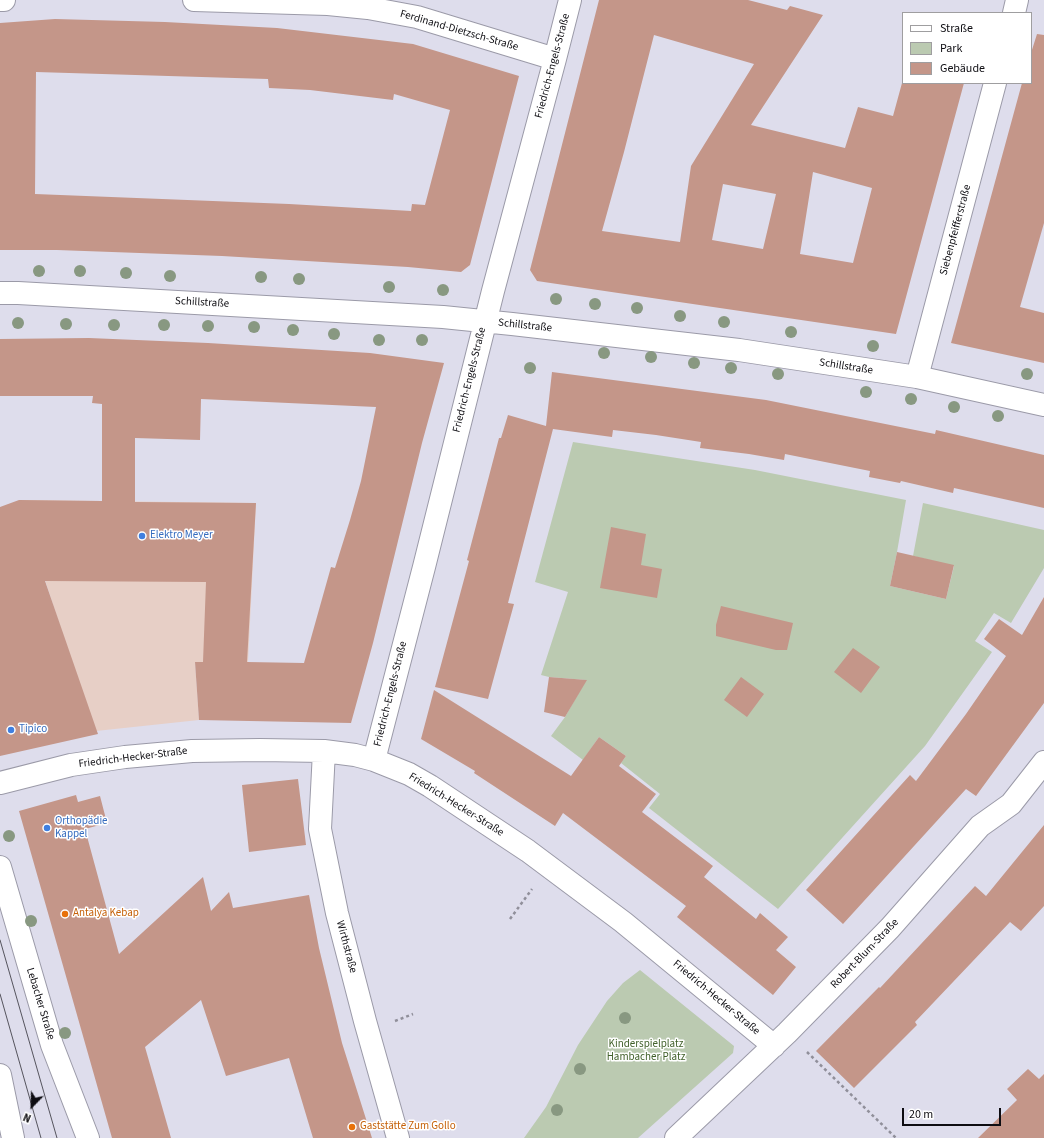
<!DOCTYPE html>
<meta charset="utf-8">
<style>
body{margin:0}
#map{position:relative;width:1044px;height:1138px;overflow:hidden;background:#deddec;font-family:"Source Sans 3",sans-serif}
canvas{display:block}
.legend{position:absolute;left:902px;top:12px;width:130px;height:72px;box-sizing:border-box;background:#fff;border:1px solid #9f9ea0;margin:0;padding:5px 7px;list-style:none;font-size:12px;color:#0e0d12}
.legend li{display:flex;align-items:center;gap:8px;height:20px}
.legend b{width:20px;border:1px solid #9f9ea0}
.north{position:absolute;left:12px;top:1086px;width:40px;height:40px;-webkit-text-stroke:3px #fff;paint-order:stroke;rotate:203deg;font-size:11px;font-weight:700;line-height:16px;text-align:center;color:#0e0d12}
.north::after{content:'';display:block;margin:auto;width:14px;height:18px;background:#0e0d12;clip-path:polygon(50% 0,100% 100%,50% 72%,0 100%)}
.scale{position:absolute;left:902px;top:1108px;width:99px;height:18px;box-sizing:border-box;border:2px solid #0e0d12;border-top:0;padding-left:5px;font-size:12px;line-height:14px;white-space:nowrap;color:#0e0d12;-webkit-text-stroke:3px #fff;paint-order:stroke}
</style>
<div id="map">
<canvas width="1044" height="1138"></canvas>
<ul class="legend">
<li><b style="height:5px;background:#fff"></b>Straße</li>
<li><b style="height:11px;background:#bbcab1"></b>Park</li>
<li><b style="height:11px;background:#c49689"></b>Gebäude</li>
</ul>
<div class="north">N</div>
<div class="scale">20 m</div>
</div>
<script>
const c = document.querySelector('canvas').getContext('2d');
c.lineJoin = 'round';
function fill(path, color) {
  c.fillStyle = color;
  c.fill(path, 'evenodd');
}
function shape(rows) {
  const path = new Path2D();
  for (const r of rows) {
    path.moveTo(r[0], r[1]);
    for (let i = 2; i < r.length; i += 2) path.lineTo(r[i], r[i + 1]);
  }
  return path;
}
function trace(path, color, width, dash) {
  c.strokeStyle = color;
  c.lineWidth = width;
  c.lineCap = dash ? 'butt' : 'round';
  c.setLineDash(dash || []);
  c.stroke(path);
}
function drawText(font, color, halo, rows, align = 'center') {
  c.font = font + ' "Source Sans 3",sans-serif';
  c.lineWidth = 3;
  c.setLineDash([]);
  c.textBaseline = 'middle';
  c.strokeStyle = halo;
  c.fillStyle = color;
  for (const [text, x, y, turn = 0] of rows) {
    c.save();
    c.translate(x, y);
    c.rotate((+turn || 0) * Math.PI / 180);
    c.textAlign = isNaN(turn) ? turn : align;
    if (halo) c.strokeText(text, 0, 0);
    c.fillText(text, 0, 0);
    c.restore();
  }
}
fill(shape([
 [19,500,256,503,248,662,195,662,199,720,96,731,60,626]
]), '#e7cfc6');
fill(shape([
 [573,442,755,470,906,500,897,552,890,586,946,599,954,566,913,556,923,503,1044,530,1044,568,1011,623,994,613,975,641,992,652,925,746,778,909,649,808,660,794,621,763,626,756,599,737,583,760,551,736,565,717,586,680,549,677,541,675,568,592,535,582],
 [640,970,734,1046,733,1053,638,1138,524,1138,546,1107,578,1045,607,1001,623,983]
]), '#bbcab1');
fill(shape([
 [599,0,748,0,787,10,790,6,823,15,751,125,845,148,858,107,893,116,902,83,964,83,896,334,537,281,530,270],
 [654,35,754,64,691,166,680,242,602,231,624,152],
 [813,172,872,188,853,263,800,254],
 [723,184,776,194,763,249,712,240],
 [55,19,165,22,277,28,413,44,519,76,470,265,461,272,408,267,222,256,57,250,0,250,0,23],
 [36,72,268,79,269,88,310,90,393,100,394,94,450,110,425,205,412,204,411,211,289,204,35,194],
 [1037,34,1044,35,1044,223,1020,307,1044,313,1044,363,951,343,1022,83,1031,83,1031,53],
 [89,338,208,343,370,353,444,363,422,443,373,643,351,723,199,720,195,662,203,662,206,582,45,581,98,734,0,756,0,507,19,500,102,501,102,404,92,403,93,396,0,396,0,339],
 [201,399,376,407,361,481,350,520,335,568,331,567,304,663,247,662,256,503,135,502,135,438,200,440],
 [552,372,766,400,935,434,936,430,1044,455,1044,508,954,488,953,493,901,481,900,483,869,477,870,471,785,454,784,460,749,454,700,448,701,442,656,435,613,430,612,437,553,429,508,603,514,604,488,699,435,687,469,561,467,560,499,438,501,438,508,415,546,426],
 [611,527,646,534,641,565,662,569,657,598,600,588],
 [897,552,954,565,946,599,890,586],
 [1044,597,1044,703,976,796,966,789,843,924,806,890,910,775,916,781,966,714,1006,656,984,639,999,619,1022,635],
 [721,606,793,623,787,650,776,650,716,636,716,625],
 [853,648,880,667,861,693,834,672],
 [549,677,587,680,565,717,544,712],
 [741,677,764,694,747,717,724,700],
 [434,690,571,776,599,737,626,756,619,766,656,794,642,812,713,866,704,877,756,919,760,913,788,937,776,950,796,967,773,995,677,917,686,906,563,813,555,826,474,773,475,771,421,739],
 [298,779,306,845,249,852,242,785],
 [76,795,78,802,100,796,107,823,85,829,119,954,203,877,211,911,229,892,233,908,309,895,319,948,342,1043,372,1138,313,1138,289,1058,226,1076,201,1000,145,1047,171,1138,112,1138,19,811],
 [1044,825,1044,906,1021,931,1010,922,915,1022,917,1025,854,1088,816,1051,879,987,880,988,975,886,986,896],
 [1028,1069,1039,1079,1044,1074,1044,1138,978,1138,1017,1100,1007,1089]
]), '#c49689');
const minor = shape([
 [0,0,4,0],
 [194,0,328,4,368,8,417,17,555,59],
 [1014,13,1017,0],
 [0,293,18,293,443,317,512,324,739,350,917,377,1044,405],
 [917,377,995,83],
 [324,751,320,829,337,913,365,1021,398,1138],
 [374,760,424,567,493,291,555,59,570,0],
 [0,783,71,765,125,757,192,751,260,750,324,751,355,755,374,760,409,774,430,786,528,851,623,922,774,1046],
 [676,1138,787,1033,890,928,980,826,1011,804,1044,762]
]);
const primary = shape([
 [0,867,52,1045,88,1138],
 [0,1075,13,1138]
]);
trace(minor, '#9b9aa8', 24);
trace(primary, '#9b9aa8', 24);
trace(shape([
 [510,919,532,889],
 [395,1021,413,1014],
 [807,1052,896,1138]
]), '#908f9a', 2.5, [3, 3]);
trace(minor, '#fff', 22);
trace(primary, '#fff', 22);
trace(shape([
 [0,940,57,1138],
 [0,994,41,1138]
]), '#55545d', 1);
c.fillStyle = '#889881';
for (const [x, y] of [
 [39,271],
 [80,271],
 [126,273],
 [170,276],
 [261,277],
 [299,279],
 [389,287],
 [443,290],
 [556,299],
 [595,304],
 [637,308],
 [680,316],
 [724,322],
 [18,323],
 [66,324],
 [114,325],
 [164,325],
 [208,326],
 [254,327],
 [293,330],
 [791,332],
 [334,334],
 [379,340],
 [422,340],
 [873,346],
 [604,353],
 [651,357],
 [694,363],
 [530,368],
 [731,368],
 [778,374],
 [1027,374],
 [866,392],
 [911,399],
 [954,407],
 [998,416],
 [9,836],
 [31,921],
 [625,1018],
 [65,1033],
 [580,1069],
 [557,1110]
]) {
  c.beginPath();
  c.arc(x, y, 6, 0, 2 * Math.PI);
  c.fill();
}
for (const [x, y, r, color] of [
 [142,536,4,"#3f7fe0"],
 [11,730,4,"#3f7fe0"],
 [47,828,4,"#3f7fe0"],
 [65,914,4,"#e8710a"],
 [352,1127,4,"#e8710a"]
]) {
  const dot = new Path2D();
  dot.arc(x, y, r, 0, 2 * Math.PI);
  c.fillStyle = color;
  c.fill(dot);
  trace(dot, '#fff', 1.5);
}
drawText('11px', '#0e0d12', '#fff', [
 ["Ferdinand-Dietzsch-Straße",459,31,16],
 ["Friedrich-Engels-Straße",553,66,-75],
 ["Siebenpfeifferstraße",956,230,-75],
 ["Schillstraße",202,303,3],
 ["Schillstraße",525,326,6],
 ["Schillstraße",846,367,9],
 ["Friedrich-Engels-Straße",470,380,-76],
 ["Friedrich-Engels-Straße",391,694,-76],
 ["Friedrich-Hecker-Straße",133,758,-7],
 ["Friedrich-Hecker-Straße",456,805,32],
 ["Wirthstraße",346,947,75],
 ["Robert-Blum-Straße",865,954,-46],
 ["Friedrich-Hecker-Straße",716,998,40],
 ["Lebacher Straße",40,1004,73]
]);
drawText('11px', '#366cbe', '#fff', [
 ["Elektro Meyer",150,536],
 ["Tipico",19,730],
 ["Orthopädie",55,822],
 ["Kappel",55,835]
], 'left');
drawText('11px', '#c56008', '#fff', [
 ["Antalya Kebap",73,914],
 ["Gaststätte Zum Gollo",360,1127]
], 'left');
drawText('11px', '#41602a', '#fff', [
 ["Kinderspielplatz",646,1045],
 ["Hambacher Platz",646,1058]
]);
</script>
